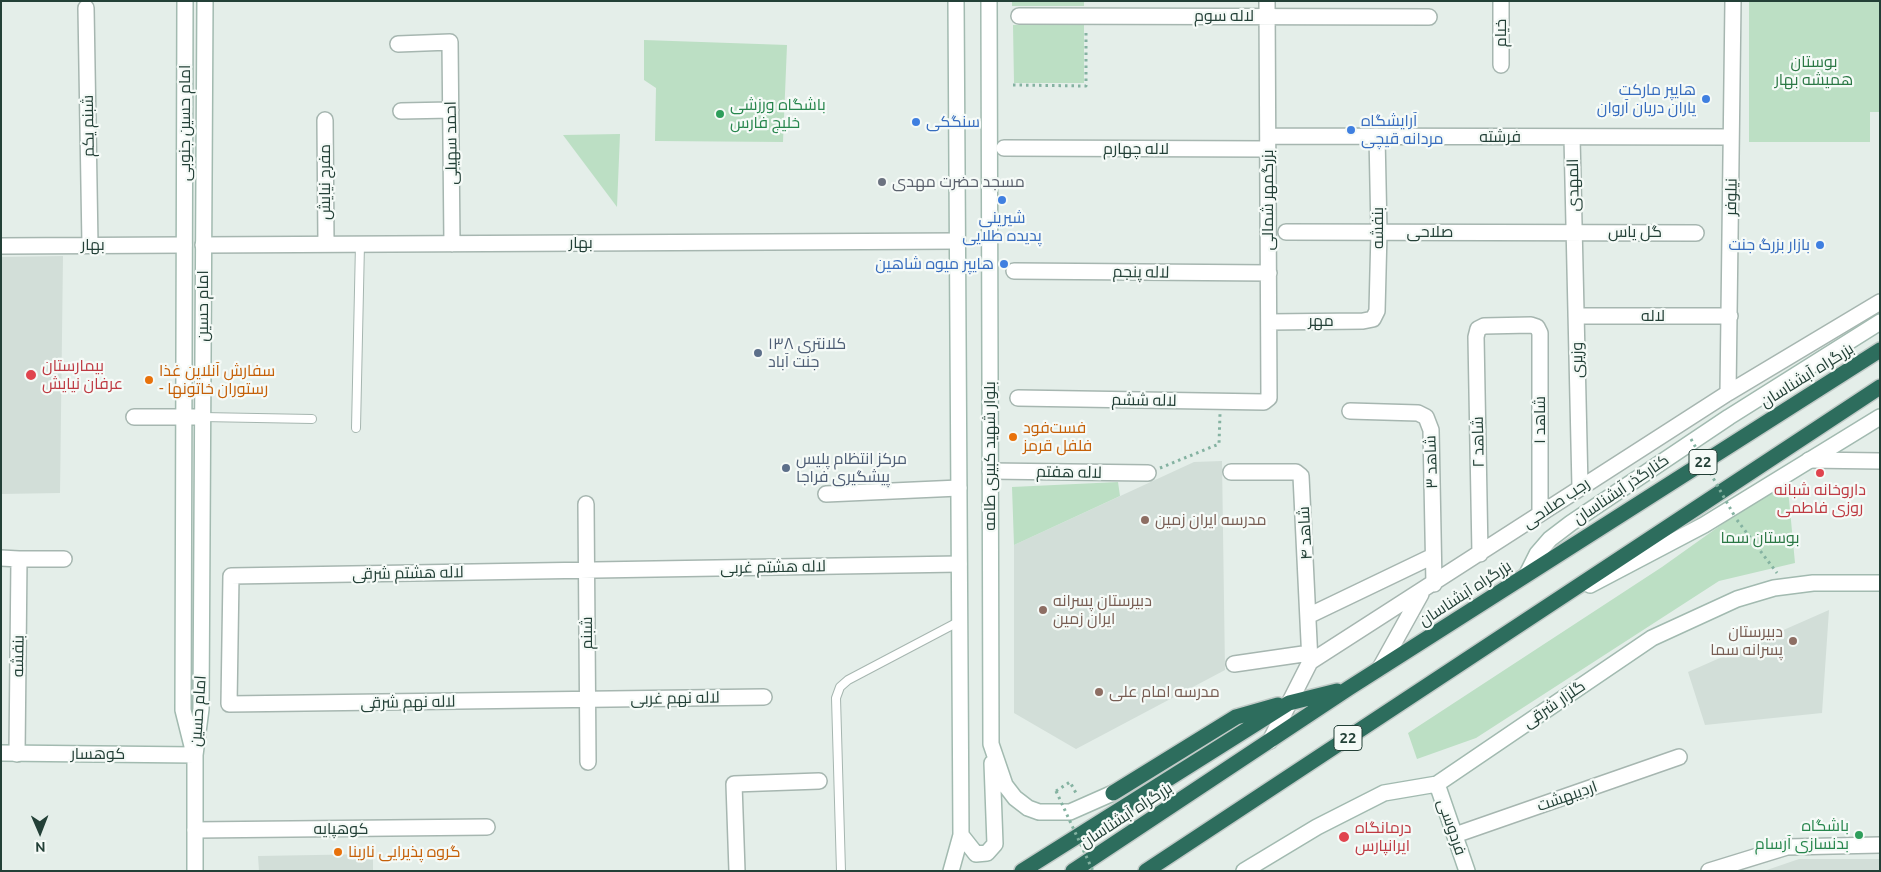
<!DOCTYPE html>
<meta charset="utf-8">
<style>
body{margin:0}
#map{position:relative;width:1881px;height:872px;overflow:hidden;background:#e4eee9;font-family:Ubuntu,sans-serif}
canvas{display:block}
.frame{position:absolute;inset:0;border:2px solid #234037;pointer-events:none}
.north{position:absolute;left:15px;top:807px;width:50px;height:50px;-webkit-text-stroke:4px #f5faf7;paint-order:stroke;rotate:179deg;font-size:14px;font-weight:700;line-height:20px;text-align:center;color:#234037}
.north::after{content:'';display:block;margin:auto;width:18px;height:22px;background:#234037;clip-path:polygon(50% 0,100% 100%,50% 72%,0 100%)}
</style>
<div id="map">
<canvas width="1881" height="872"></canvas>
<div class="frame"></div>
<div class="north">N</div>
</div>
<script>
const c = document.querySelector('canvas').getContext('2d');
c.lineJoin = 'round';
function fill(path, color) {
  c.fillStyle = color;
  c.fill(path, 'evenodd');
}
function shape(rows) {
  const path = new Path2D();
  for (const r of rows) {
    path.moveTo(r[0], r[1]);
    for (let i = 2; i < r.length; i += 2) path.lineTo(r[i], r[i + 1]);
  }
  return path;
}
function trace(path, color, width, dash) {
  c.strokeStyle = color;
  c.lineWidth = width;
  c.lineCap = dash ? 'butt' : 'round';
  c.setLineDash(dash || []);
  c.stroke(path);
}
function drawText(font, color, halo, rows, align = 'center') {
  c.font = font + ' Ubuntu,Cairo,sans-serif';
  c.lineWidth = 4.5;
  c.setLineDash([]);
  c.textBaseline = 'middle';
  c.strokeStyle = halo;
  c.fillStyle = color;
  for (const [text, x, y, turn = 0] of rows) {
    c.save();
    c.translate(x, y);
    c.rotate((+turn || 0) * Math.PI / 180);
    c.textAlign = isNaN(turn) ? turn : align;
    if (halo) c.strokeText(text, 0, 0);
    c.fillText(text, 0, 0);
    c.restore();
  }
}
fill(shape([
 [63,256,60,493,1,494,1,257],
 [1222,461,1225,670,1076,749,1014,713,1014,545,1194,462],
 [1829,610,1822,713,1705,725,1688,672],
 [373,854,373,871,259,871,258,856],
 [1799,859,1880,859,1880,871,1764,871]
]), '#d2ded8');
fill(shape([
 [1012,1,1084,1,1084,6,1012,6],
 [1749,1,1880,1,1880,112,1870,112,1870,142,1749,142],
 [1013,25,1084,25,1084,83,1014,83],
 [644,40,787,45,783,142,655,141,656,88,644,80],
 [620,134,617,207,563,135],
 [1787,478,1795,563,1719,581,1476,738,1417,759,1408,733,1662,567],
 [1118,482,1120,496,1014,545,1012,487]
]), '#bcdfc4');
const lane = shape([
 [202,417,312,419],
 [356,428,360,244],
 [841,871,836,698,840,687,848,680,960,621]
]);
const street = shape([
 [86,8,90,245],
 [1019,16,1429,17],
 [398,44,450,42,452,244],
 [1501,65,1501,1],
 [401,111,451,110],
 [325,120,326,244],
 [1268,136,1731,137],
 [1572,137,1580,487],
 [1004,148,1268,149],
 [1286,232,1696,233],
 [203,245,958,241],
 [1,246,184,245],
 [1014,271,1269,273],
 [1576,316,1730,316],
 [1269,322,1363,321,1373,319,1377,311,1379,232,1377,136],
 [1728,393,1733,1],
 [1018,398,1264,402,1269,398,1267,1],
 [1350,411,1418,413,1426,417,1431,430,1434,584],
 [134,417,202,417],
 [1809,460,1880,461],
 [990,471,1148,473],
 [1231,472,1296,472,1301,476,1310,662],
 [826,494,959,488],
 [586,504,588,762],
 [1480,554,1476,337,1478,329,1484,326,1531,325,1537,327,1540,333,1540,514],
 [1,558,19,559],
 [1308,616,1433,556],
 [1234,664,1310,653],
 [1380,668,1421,594],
 [764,697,229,704,231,576,959,564],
 [1270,741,1310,662,1728,393,1880,302],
 [17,754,19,559,64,559],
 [195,830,487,827],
 [1455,835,1679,757],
 [737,871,734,784,819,781],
 [1709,871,1787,847,1880,845]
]);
const secondary = shape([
 [185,1,183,710,192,746],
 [989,1,991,744,1005,785,1015,798,1028,808,1039,812,1070,812,1113,793],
 [1527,574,1537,554,1550,539,1571,523,1729,417,1880,322],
 [1590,585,1704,525,1880,417],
 [1,753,195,755],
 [1437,784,1467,871],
 [961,835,976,854,987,853,995,844,992,763],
 [195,871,195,755,201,709,205,1],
 [951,871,961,835,956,1],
 [1244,871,1317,827,1384,793,1437,784,1652,638,1737,599,1774,588,1813,583,1880,583]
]);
const highway = shape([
 [1113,793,1236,717,1278,705],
 [1022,871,1289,703,1337,691],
 [1073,871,1349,688,1880,350],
 [1146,871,1880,387]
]);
trace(lane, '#a6b6b0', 10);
trace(street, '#a6b6b0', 18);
trace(secondary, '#a2bab0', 18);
trace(highway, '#c1cac7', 18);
trace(shape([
 [1013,85,1086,86,1086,29],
 [1160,468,1219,444,1220,414],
 [1737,520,1777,573],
 [1056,791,1070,782,1076,793]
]), '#84b2a1', 3, [2.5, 4]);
trace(lane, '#fff', 8);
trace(street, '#fff', 15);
trace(secondary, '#fff', 15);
trace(highway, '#2d6d5d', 15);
trace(shape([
 [1691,439,1734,515],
 [1056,791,1093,871]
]), '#84b2a1', 3, [2.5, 4]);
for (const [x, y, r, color] of [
 [1706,99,5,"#3f7fe0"],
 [720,114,5,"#2e9e5b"],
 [916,122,5,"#3f7fe0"],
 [1351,130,5,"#3f7fe0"],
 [882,182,5,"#6b7280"],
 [1002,200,5,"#3f7fe0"],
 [1820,245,5,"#3f7fe0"],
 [1004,264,5,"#3f7fe0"],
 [758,353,5,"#5c6f8a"],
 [31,375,6,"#e0444e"],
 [149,380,5,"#e8710a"],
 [1013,437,5,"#e8710a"],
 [786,468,5,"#5c6f8a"],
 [1820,473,5,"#e0444e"],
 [1145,520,5,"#8d6e63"],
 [1043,610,5,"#8d6e63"],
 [1793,641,5,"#8d6e63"],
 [1099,692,5,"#8d6e63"],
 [1859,835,5,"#2e9e5b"],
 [1344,837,6,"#e0444e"],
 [338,852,5,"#e8710a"]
]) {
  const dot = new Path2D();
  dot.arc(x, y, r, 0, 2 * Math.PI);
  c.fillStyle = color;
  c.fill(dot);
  trace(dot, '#f5faf7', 2);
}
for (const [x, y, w] of [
 [1703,462,28],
 [1348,738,28]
]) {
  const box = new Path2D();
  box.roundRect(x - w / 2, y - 12.5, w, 25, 4);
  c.fillStyle = '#f5faf7';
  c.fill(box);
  trace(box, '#234037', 1);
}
drawText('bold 15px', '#234037', null, [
 ["22",1703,462],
 ["22",1348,738]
]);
drawText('16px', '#234037', '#f5faf7', [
 ["لاله سوم",1224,16],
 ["خیام",1501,33,-90],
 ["امام حسین جنوبی",185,123,-90],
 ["شبنم یکم",88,126,-91],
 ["فرشته",1500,137],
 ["احمد سهیلی",451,143,-91],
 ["لاله چهارم",1136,149],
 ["مفرح نیایش",325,182,-90],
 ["المهدی",1573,185,-91],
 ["نیلوفر",1731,197,-89],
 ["بزرگمهر شمالی",1268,200,-90],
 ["بنفشه",1378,228,-90],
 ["صلاحی",1430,232],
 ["گل یاس",1635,232],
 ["بهار",581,243],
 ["بهار",93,245],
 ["لاله پنجم",1141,272,1],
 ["امام حسین",203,306,-90],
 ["لاله",1653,316],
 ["مهر",1321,321],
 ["وزیری",1577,360,-91],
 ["بزرگراه آبشناسان",1807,375,-32],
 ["لاله ششم",1144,400,1],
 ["شاهد ۱",1540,420,-90],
 ["شاهد ۲",1478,442,-91],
 ["بلوار شهید کبیری طامه",990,456,-90],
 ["شاهد ۳",1431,462,-92],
 ["لاله هفتم",1069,472,1],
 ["کنارگذر آبشناسان",1621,489,-34],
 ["رجب صلاحی",1556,503,-34],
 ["شاهد ۴",1305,533,-93],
 ["لاله هشتم غربی",773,567,-1],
 ["لاله هشتم شرقی",408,573,-1],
 ["بزرگراه آبشناسان",1465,593,-33],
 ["شبنم",587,633,-90],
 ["بنفشه",18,656,-89],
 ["لاله نهم غربی",675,698,-1],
 ["لاله نهم شرقی",408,702,-1],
 ["گلزار شرقی",1554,704,-34],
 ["امام حسین",198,711,-86],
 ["کوهسار",98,754],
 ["اردیبهشت",1567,796,-19],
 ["بزرگراه آبشناسان",1126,815,-33],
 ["فردوسی",1452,827,71],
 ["کوهپایه",341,829]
]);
drawText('16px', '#2b7845', '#f5faf7', [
 ["بوستان",1814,62],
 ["همیشه بهار",1814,80],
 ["بوستان سما",1760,538]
]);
drawText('16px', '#366cbe', '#f5faf7', [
 ["هایپر مارکت",1696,90],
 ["یاران دریان آروان",1696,108],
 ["آرایشگاه",1361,121,"left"],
 ["مردانه قیچی",1361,139,"left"],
 ["سنگکی",926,122,"left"],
 ["شيرينی",1002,218,"center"],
 ["پديده طلايی",1002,236,"center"],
 ["بازار بزرگ جنت",1810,245],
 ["هایپر میوه شاهین",994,264]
], 'right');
drawText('16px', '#27864d', '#f5faf7', [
 ["باشگاه ورزشی",730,105],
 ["خلیج فارس",730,123],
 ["باشگاه",1849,826,"right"],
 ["بدنسازی آرسام",1849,844,"right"]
], 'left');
drawText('16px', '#5b616d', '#f5faf7', [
 ["مسجد حضرت مهدی",892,182]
], 'left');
drawText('16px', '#4e5e75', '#f5faf7', [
 ["کلانتری ۱۳۸",768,344],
 ["جنت آباد",768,362],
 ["مرکز انتظام پلیس",796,459],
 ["پیشگیری فراجا",796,477]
], 'left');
drawText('16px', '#be3a42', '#f5faf7', [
 ["بيمارستان",42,366],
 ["عرفان نيايش",42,384],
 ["داروخانه شبانه",1820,490,"center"],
 ["روزی فاطمی",1820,508,"center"],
 ["درمانگاه",1355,828],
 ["ایرانپارس",1355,846]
], 'left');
drawText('16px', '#c56008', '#f5faf7', [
 ["سفارش آنلاین غذا",159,371],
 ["- رستوران خاتونها",159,389],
 ["فست‌فود",1023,428],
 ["فلفل قرمز",1023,446],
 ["گروه پذیرایی نارینا",348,852]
], 'left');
drawText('16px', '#785e54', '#f5faf7', [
 ["مدرسه ایران زمین",1155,520],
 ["دبیرستان پسرانه",1053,601],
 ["ایران زمین",1053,619],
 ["دبیرستان",1783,632,"right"],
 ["پسرانه سما",1783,650,"right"],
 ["مدرسه امام علی",1109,692]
], 'left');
</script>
